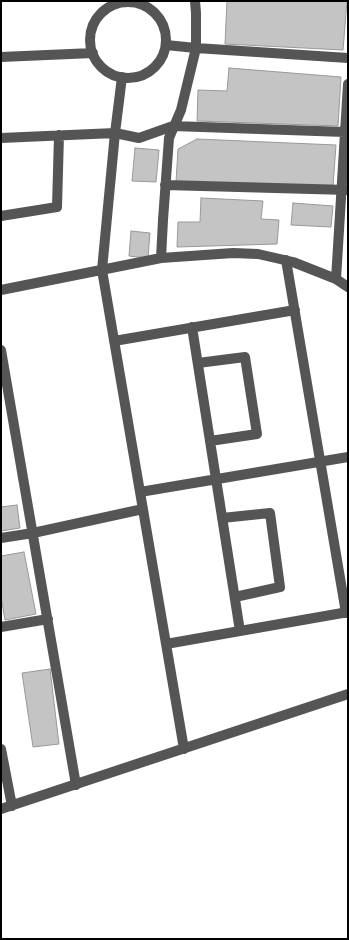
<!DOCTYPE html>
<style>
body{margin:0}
#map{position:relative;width:349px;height:940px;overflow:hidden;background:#fff;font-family:"Noto Sans",sans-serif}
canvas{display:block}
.frame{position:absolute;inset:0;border:2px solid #000;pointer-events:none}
</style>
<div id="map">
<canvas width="349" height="940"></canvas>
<div class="frame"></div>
</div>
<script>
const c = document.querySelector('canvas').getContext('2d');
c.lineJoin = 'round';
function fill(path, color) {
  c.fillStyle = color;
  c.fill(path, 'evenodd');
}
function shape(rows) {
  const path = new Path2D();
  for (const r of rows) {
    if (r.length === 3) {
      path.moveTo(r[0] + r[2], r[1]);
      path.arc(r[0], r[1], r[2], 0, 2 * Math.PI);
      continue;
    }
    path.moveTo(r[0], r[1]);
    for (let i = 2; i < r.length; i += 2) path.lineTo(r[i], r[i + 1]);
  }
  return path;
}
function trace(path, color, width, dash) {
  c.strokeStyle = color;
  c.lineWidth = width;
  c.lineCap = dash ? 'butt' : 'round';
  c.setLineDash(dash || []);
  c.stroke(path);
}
const building = shape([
 [227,1,347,1,343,50,225,44,227,1],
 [229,68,341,77,338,126,197,121,198,90,227,91,229,68],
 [197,139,336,145,333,186,176,182,178,149,197,139],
 [135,148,159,150,156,182,132,181,135,148],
 [201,198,263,201,261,219,279,220,277,244,177,247,178,222,200,222,201,198],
 [293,203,333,206,331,227,291,225,293,203],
 [131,231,150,233,148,258,129,256,131,231],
 [17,505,20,528,1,531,1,507,17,505],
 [24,552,36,614,5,620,1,597,1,556,24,552],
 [50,669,59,744,33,747,22,673,50,669]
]);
fill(building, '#c4c4c4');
trace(building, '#999', 1);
trace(shape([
 [128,40,38],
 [166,45,196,48,348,58],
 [1,57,93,53],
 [122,77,115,133,102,270,184,749],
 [1,138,115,133,139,138,173,126,345,132],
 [165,185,348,190],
 [1,216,57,207,59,135],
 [161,258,163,220,169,138,181,110,196,48,196,13,195,1],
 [286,260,346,613],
 [336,279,348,84],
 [1,290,161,258,233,253,258,254,293,262,336,279,348,287],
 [192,327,240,631],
 [114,341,295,310],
 [1,350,76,785],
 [198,363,245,357,257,434,210,441],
 [140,492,348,457],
 [222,518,270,513,280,587,235,597],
 [1,538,33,533,143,509],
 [1,627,48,619],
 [166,644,348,612],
 [1,749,12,806],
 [1,809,348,694]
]), '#555', 10);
</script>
